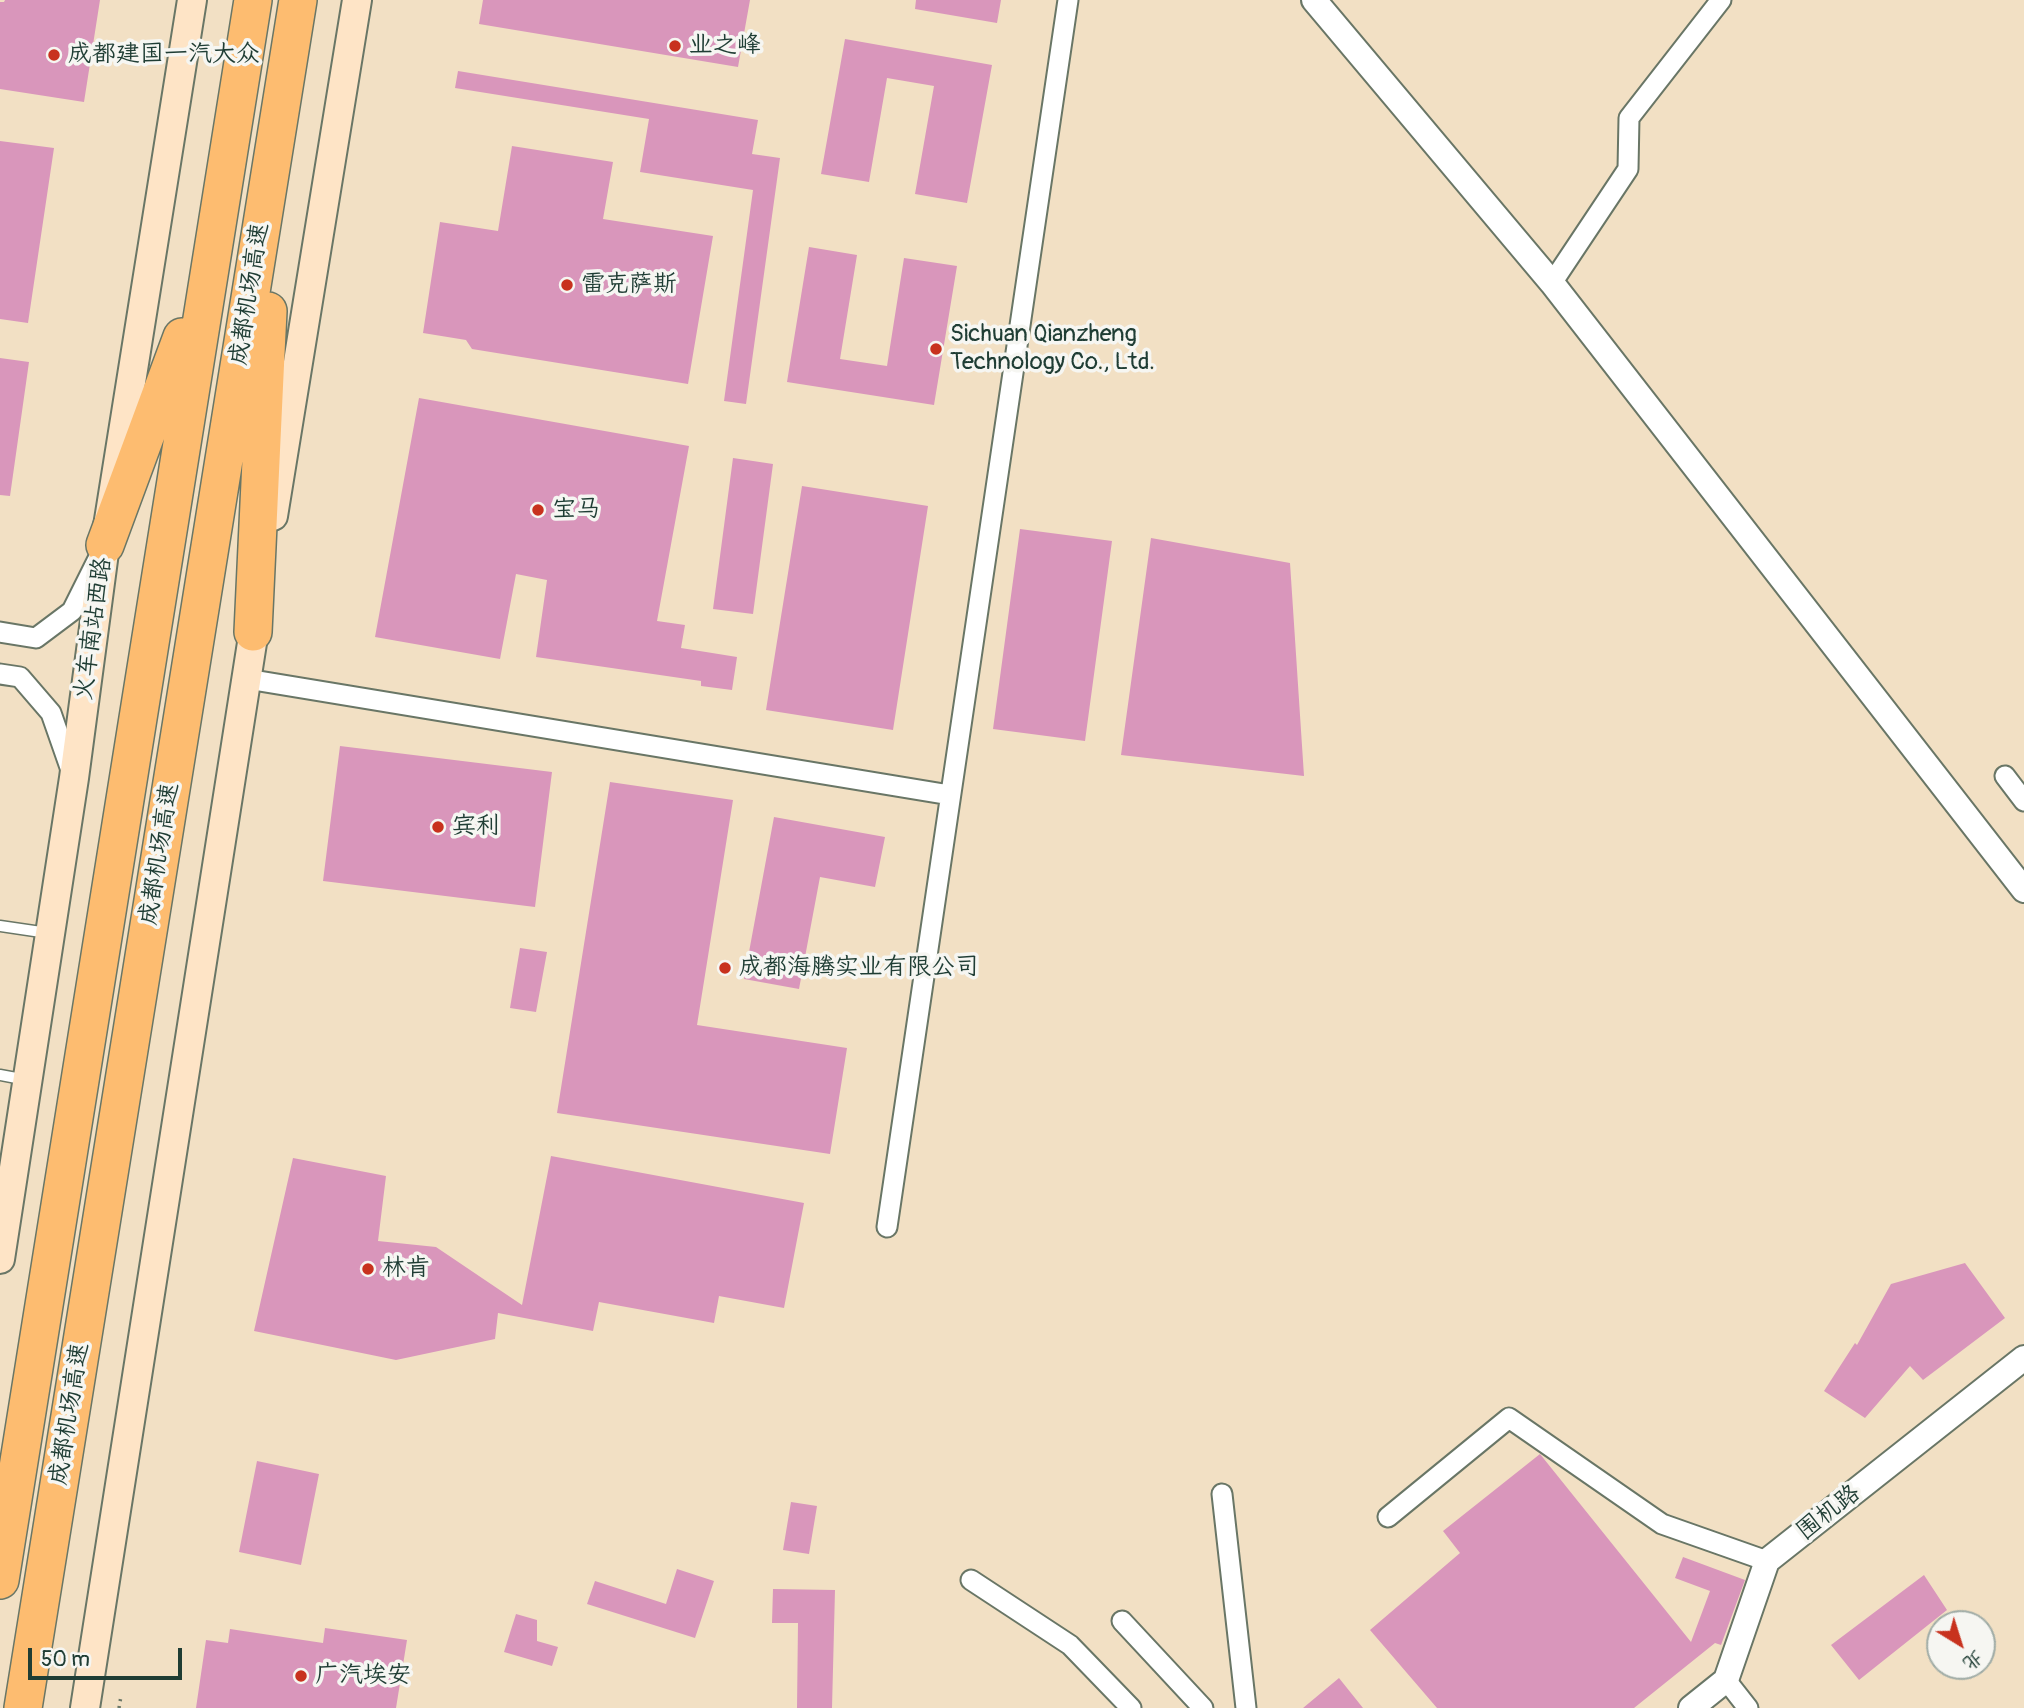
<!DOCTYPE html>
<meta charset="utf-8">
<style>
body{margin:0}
#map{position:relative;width:2024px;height:1708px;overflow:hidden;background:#f2e0c4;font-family:Pangolin,"LXGW WenKai TC",sans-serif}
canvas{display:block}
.north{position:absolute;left:1926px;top:1610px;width:70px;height:70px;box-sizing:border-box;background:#f6f6f2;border:2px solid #a0aca6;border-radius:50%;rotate:142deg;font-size:19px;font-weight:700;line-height:28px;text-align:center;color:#1f3d34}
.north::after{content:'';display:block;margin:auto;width:24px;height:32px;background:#c8321e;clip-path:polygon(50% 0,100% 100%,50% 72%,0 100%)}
.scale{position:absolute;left:28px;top:1648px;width:154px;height:32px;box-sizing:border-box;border:4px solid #1f3d34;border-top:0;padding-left:9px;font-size:21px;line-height:24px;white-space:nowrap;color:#1f3d34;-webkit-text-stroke:5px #f6f6f2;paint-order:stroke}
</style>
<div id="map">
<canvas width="2024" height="1708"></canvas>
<div class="north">北</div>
<div class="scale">50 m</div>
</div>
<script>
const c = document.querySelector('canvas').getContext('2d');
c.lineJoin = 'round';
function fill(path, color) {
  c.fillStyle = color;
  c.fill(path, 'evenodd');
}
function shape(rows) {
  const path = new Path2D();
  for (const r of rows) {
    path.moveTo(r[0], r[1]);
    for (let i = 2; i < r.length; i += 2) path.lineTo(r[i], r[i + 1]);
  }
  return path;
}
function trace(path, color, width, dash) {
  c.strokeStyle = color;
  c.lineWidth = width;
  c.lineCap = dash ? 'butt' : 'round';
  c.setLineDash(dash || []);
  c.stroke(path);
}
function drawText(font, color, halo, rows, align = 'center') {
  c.font = font + ' Pangolin,"LXGW WenKai TC",sans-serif';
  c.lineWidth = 7;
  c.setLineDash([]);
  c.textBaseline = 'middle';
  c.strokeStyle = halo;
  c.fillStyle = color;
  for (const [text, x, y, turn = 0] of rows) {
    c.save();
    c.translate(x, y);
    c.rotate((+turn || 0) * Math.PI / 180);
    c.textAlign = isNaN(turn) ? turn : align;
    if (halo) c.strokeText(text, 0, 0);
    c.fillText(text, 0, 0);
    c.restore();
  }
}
fill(shape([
 [5,0,100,0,84,102,0,89,0,2,4,2],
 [483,0,750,0,738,67,479,24],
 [916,0,1001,0,997,23,915,9],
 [845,39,992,65,967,203,915,194,934,86,887,78,869,182,821,174],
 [458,71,758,120,752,154,780,158,746,404,724,401,753,190,640,172,649,119,455,88],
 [0,141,54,148,28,323,0,319],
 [512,146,613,162,603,219,713,236,688,384,472,349,466,340,423,333,440,222,498,231],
 [809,247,857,255,840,359,887,366,904,258,957,266,934,405,787,382],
 [0,358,29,362,10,496,0,495],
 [419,398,689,446,657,621,685,625,681,648,737,657,732,690,701,686,701,681,536,657,547,580,516,574,500,659,375,637],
 [733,458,773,464,753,614,713,609],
 [802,486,928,506,893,730,766,710],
 [1020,529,1112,541,1085,741,993,729],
 [1151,538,1290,563,1304,776,1121,755],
 [340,746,552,772,535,907,323,881],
 [610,782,733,800,697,1025,847,1048,830,1154,557,1113],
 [774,817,885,837,875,887,820,877,799,989,744,979],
 [520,948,547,952,536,1012,510,1008],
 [551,1156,804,1203,784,1308,719,1296,714,1323,599,1302,593,1331,498,1313,495,1339,396,1360,254,1331,293,1158,386,1176,378,1241,436,1247,522,1305],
 [1965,1263,2005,1318,1923,1380,1910,1366,1865,1418,1824,1391,1855,1343,1857,1345,1891,1284],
 [1540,1454,1691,1642,1710,1591,1675,1578,1683,1557,1745,1580,1721,1645,1715,1643,1634,1708,1437,1708,1370,1630,1460,1553,1443,1531],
 [257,1461,319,1474,301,1565,239,1552],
 [791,1502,817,1506,809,1554,783,1550],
 [677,1569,714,1581,695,1638,587,1604,595,1581,666,1604],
 [1924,1575,1947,1610,1859,1680,1831,1645],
 [773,1589,835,1590,832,1708,797,1708,798,1623,772,1623],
 [516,1614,537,1620,537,1641,558,1647,552,1666,504,1652],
 [325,1628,407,1640,396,1708,196,1708,206,1640,228,1643,230,1629,323,1643],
 [1339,1678,1363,1708,1303,1708]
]), '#d996bb');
const service = shape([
 [0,926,48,933],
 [0,1075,27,1080]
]);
const minor = shape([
 [1552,283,1628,169,1629,118,1721,0],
 [0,632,36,638,72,611,97,561],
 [0,674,20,677,51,713,72,773],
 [247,679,950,795],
 [2005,776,2024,801],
 [887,1227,1068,0],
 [1222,1494,1246,1708],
 [1388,1517,1509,1418,1662,1524,1767,1561],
 [971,1580,1070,1645,1131,1708],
 [1122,1621,1203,1708],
 [1726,1680,1748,1708]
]);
const tertiary = shape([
 [1314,0,1552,283,2024,890],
 [1691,1708,1726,1680,1767,1561,2024,1358]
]);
const secondary = shape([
 [273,516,357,0],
 [0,1259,74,778,105,545,192,0],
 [85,1708,257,611]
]);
const motorway = shape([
 [105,545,182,337],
 [253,632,268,311],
 [0,1580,253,0],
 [23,1708,298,0]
]);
trace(service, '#697666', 13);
trace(minor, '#697666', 23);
trace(tertiary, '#697666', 28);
trace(secondary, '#697666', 32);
trace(motorway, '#697666', 40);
trace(shape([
 [119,1708,121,1696]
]), '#697666', 3.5, [2, 5]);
trace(service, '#fff', 10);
trace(minor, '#fff', 19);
trace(tertiary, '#fff', 24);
trace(secondary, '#fee4c6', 28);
trace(motorway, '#fdbc70', 37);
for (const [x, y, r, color] of [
 [675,46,7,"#c8321e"],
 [54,55,7,"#c8321e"],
 [567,285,7,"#c8321e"],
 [936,349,7,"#c8321e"],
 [538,510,7,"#c8321e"],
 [438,827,7,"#c8321e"],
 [725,968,7,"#c8321e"],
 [368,1269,7,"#c8321e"],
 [301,1676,7,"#c8321e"]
]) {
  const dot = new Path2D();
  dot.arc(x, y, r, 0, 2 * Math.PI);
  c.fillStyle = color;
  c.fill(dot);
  trace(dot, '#f6f6f2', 2.5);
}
drawText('24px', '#1f3d34', '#f6f6f2', [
 ["业之峰",689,46],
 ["成都建国一汽大众",68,55],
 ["雷克萨斯",581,285],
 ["Sichuan Qianzheng",950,335],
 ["Technology Co., Ltd.",950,363],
 ["宝马",552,510],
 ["宾利",452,827],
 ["成都海腾实业有限公司",739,968],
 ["林肯",382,1269],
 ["广汽埃安",315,1676]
], 'left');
drawText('24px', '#1f3d34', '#f6f6f2', [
 ["成都机场高速",250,294,-81],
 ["火车南站西路",94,629,-82],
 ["成都机场高速",160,854,-81],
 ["成都机场高速",70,1414,-81],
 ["围机路",1829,1513,-38]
]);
</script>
